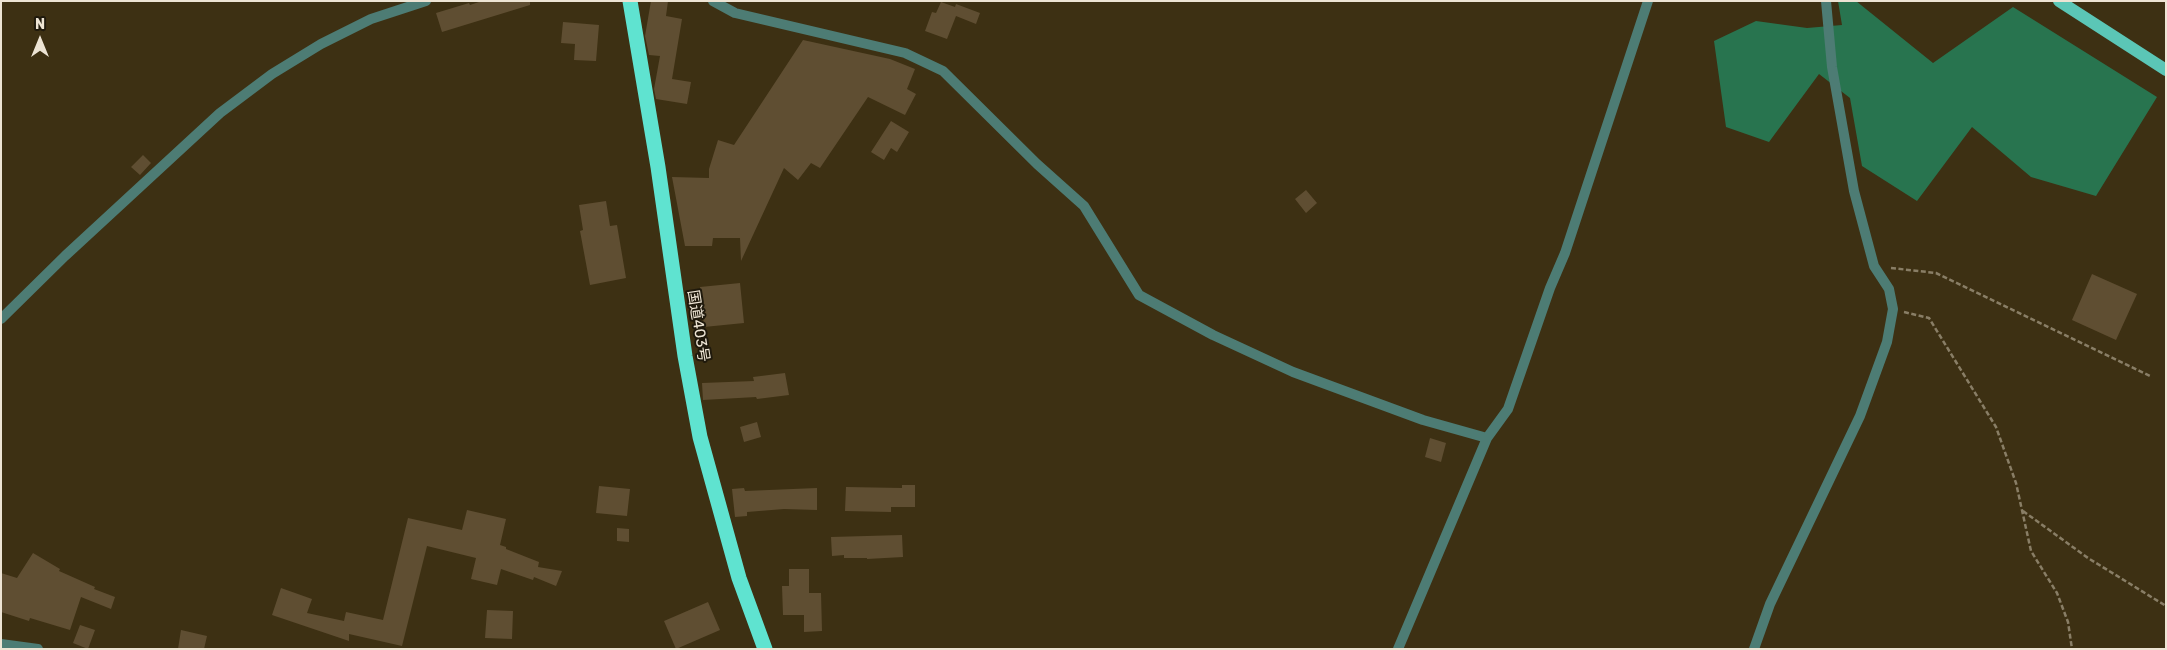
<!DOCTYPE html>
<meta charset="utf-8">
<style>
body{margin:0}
#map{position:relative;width:2167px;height:650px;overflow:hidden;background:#3d3013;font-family:Rubik,sans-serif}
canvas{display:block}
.frame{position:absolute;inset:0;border:2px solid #ede4d4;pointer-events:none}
.north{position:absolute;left:15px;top:15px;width:50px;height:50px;-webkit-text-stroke:4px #1f190c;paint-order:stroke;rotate:0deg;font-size:14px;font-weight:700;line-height:20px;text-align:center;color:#ede4d4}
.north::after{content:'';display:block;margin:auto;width:18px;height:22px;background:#ede4d4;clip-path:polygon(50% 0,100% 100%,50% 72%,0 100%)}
</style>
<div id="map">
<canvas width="2167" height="650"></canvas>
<div class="frame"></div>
<div class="north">N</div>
</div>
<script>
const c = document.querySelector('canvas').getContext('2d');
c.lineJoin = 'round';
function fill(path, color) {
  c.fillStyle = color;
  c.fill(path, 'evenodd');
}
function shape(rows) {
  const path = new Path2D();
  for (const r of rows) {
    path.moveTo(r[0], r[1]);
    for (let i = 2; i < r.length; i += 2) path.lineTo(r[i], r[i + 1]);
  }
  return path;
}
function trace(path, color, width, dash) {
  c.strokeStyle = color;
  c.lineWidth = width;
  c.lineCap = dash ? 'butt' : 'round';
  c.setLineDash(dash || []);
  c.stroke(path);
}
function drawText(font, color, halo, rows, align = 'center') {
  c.font = font + ' Rubik,"Noto Sans JP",sans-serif';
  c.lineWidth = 4;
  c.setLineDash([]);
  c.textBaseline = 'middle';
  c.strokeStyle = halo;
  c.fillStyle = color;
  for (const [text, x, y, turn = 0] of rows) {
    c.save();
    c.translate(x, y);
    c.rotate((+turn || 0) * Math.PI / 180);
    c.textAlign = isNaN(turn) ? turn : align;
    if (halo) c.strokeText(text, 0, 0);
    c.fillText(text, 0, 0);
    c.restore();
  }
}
fill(shape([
 [1838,1,1856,1,1933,63,2013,7,2157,97,2096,196,2031,177,1972,127,1917,201,1862,166,1850,98,1819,74,1769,142,1726,127,1714,41,1756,21,1807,28,1842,25]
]), '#28744f');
fill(shape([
 [482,1,530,1,530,5,442,32,436,13,469,3,470,5],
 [651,1,668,1,666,16,682,19,672,79,691,82,687,104,656,99,654,89,660,56,649,55,645,36],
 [941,2,955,7,956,4,980,13,976,24,956,16,947,39,925,31,932,12,936,13],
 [563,22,599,25,596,61,574,60,575,44,561,43],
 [803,40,890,59,915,69,907,89,916,94,905,115,868,97,820,168,811,163,798,180,784,168,741,261,740,238,713,238,712,246,685,246,672,177,709,178,709,169,718,140,734,145],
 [891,121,909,132,897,152,891,148,884,160,871,152],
 [143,155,151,163,140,175,131,167],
 [1306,190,1317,203,1306,213,1295,199],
 [606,201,610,226,617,225,626,278,590,285,580,231,583,230,579,205],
 [2092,274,2137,294,2116,340,2072,320],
 [740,283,744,323,704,327,700,287],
 [785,373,789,395,757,399,756,397,703,400,702,383,754,381,753,377],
 [757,422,761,437,744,442,740,427],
 [1430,438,1446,443,1441,462,1425,457],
 [902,485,915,485,915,507,891,507,891,512,845,511,846,487,902,488],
 [599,486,630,489,627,516,596,513],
 [744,488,745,491,817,488,817,510,784,509,747,512,747,516,735,517,732,489],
 [467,510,506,519,500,545,506,547,506,549,539,562,538,567,562,571,556,586,534,577,533,580,501,569,497,585,471,579,476,558,427,546,402,646,349,634,349,641,272,615,281,588,312,599,307,613,344,621,346,612,383,620,408,518,462,530],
 [617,528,629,529,629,542,617,541],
 [902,535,903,557,867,559,867,558,844,558,844,555,832,556,831,537],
 [33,553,60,569,59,571,95,587,94,589,115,597,111,609,81,597,70,630,30,618,29,621,1,612,1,573,17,578],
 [789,569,809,569,809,593,821,593,822,631,804,632,804,615,783,615,782,586,789,586],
 [708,602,720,630,676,649,664,621],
 [487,610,513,611,512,639,485,638],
 [80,625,95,630,88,649,73,643],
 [181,630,207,636,204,649,178,649]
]), '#5f4e32');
trace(shape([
 [1891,268,1936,273,2150,376],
 [1904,312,1929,318,1996,427,2016,483,2031,551,2057,593,2068,622,2072,649],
 [2023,511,2088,558,2166,606]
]), '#897e66', 2.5, [5, 2.5]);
trace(shape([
 [713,1,735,13,905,53,943,71,1037,164,1084,206,1139,295,1213,335,1293,372,1423,420,1487,438],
 [1,319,65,256,220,113,272,74,321,44,371,19,426,1],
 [1,644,38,649],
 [1398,649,1487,438,1508,409,1550,288,1565,253,1648,1],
 [1754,649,1770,604,1860,416,1887,342,1893,309,1889,289,1874,266,1854,191,1832,67,1826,1]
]), '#4d7c74', 10);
trace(shape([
 [2059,1,2166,70]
]), '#5bc6b6', 12);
trace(shape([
 [630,1,658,167,685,356,700,437,739,578,765,649]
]), '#5fe3d0', 15);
drawText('15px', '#ede4d4', '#1f190c', [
 ["国道403号",698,326,81]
]);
</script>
